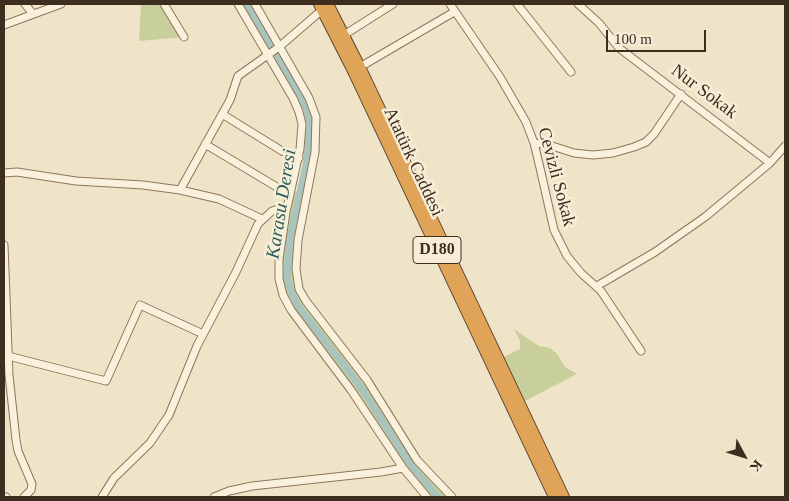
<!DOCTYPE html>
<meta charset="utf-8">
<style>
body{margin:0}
#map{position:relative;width:789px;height:501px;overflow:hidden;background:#f0e4c8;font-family:"Times New Roman",serif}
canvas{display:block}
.frame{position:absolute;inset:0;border:5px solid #3d2e20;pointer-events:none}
.north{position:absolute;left:719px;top:431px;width:50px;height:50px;-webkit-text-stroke:4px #f7eed8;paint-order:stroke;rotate:129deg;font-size:14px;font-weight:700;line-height:20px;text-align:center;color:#3d2e20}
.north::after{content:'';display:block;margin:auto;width:18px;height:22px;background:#3d2e20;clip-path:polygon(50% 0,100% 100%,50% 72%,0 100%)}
.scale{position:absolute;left:606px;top:30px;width:100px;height:22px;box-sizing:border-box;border:2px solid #3d2e20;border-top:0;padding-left:6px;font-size:15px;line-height:18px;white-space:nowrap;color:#3d2e20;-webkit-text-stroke:4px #f7eed8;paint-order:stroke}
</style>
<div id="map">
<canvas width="789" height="501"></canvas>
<div class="frame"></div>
<div class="north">K</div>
<div class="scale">100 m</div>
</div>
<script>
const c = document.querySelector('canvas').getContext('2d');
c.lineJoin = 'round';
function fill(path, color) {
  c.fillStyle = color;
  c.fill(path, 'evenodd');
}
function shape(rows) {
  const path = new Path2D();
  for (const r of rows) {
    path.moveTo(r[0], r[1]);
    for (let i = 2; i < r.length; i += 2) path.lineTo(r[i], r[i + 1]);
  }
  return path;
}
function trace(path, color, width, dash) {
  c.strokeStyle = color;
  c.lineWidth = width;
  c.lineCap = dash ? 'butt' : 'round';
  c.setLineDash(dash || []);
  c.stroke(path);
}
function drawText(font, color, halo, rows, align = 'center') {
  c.font = font + ' "Times New Roman",serif';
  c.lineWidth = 5;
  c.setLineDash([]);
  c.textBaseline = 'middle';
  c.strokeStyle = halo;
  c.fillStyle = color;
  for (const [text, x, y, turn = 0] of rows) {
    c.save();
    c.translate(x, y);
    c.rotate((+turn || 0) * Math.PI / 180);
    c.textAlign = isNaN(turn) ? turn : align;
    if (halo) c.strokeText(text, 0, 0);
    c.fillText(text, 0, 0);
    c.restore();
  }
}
fill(shape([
 [141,4,164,4,184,37,139,41],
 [291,191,307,195,298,240,299,289,367,380,417,460,452,497,427,497,298,320,279,279],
 [514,329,539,346,550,348,557,354,565,367,577,374,519,404,498,360,520,349,520,341]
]), '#c9cf9b');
trace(shape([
 [247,4,299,94,307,110,310,124,307,161,290,238,288,259,287,277,291,292,298,306,360,386,410,464,438,497]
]), '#a9c4bc', 7);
const minor = shape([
 [25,4,33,14],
 [164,4,184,37],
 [238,4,293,98,299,112,302,124,300,149,286,212,279,259,279,279,283,295,291,310,351,390,403,468,427,497],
 [255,4,309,98,316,117,315,152,298,240,296,269,299,289,306,301,367,380,417,460,452,497],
 [450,4,500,77,526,122,534,143,540,168,554,230,567,256,581,273,601,291,641,351],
 [517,4,571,72],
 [578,4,599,23,619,48,770,163],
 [4,25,61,4],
 [344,35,393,4],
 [360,67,454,12],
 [222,114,282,151,299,158],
 [534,143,546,144,574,153,593,155,613,153,634,147,646,142,654,134,681,94],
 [205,144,290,195],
 [4,173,17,172,76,181,143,185,180,190,219,199,262,219],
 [180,190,230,100,238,76,279,47,322,10],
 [4,245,9,375,16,440,18,451,32,484,31,490,24,497],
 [597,286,655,252,705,217,770,163,785,146],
 [8,356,106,381,140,305,203,334],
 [4,497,6,497],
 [102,497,114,478,150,443,169,415,197,346,236,272,258,224,272,211,275,210,286,212],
 [214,497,229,491,252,486,381,472,403,468]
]);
const highway = shape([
 [319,4,353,71,554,497],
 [328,4,360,67,564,497]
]);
trace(minor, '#8d765c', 9);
trace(highway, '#5b4430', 12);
trace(minor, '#faf1dc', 7);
trace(highway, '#e0a458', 10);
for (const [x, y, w] of [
 [437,250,48]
]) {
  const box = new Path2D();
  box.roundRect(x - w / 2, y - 13.5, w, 27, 4);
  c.fillStyle = '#f7eed8';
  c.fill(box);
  trace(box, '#3d2e20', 1);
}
drawText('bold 16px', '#3d2e20', null, [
 ["D180",437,250]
]);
drawText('18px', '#3d2e20', '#f7eed8', [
 ["Nur Sokak",704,92,37],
 ["Atatürk Caddesi",413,162,65],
 ["Cevizli Sokak",556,177,75]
]);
drawText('italic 19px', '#2f5d5a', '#f7eed8', [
 ["Karasu Deresi",282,204,-81]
]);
</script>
